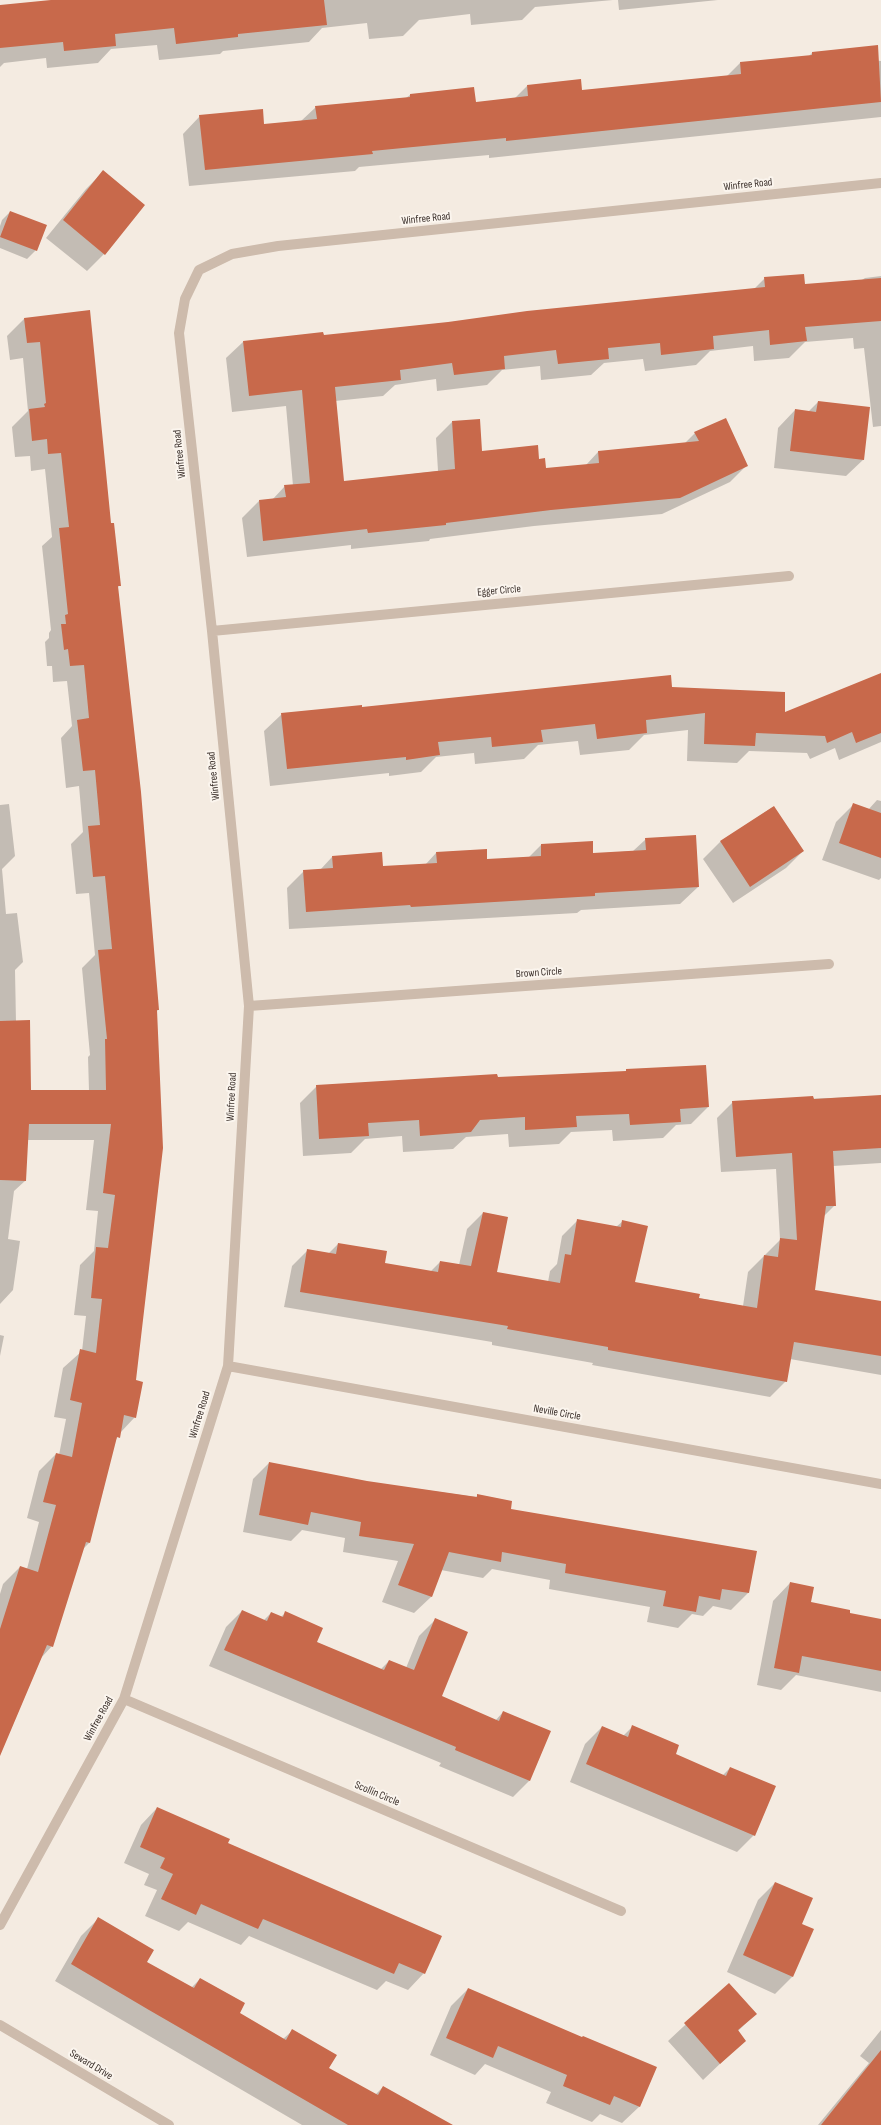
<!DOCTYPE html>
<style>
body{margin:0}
canvas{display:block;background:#f4ebe1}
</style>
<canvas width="881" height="2125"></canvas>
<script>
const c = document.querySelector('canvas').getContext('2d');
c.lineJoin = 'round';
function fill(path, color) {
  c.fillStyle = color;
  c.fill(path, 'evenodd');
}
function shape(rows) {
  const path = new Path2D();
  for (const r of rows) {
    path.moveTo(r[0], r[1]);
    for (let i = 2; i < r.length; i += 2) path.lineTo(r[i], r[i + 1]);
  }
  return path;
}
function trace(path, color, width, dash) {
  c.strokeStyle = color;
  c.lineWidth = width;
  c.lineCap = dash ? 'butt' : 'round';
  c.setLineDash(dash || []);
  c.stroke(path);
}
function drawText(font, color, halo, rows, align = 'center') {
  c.font = font + ' "Sofia Sans Condensed",sans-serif';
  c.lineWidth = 4;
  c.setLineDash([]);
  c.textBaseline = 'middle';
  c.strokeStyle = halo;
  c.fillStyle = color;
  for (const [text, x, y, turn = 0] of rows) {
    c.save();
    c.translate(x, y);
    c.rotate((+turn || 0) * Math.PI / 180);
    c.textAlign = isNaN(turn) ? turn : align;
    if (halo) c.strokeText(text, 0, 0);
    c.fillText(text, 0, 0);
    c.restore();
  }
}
fill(shape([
 [61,0,613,0,535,7,522,20,471,25,470,14,419,20,403,36,369,39,367,23,322,28,309,42,223,51,220,54,159,60,157,45,111,49,98,63,47,68,46,58,4,63,0,67,0,6],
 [618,0,718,0,619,10],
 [812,53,881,61,881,117,489,158,489,155,359,167,355,171,189,186,183,134,200,116,264,125,301,121,316,107,406,98,410,95,475,103,514,99,527,86,581,91,727,76,740,63,809,56],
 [103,172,104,254,87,271,46,238,86,189],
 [10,212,36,250,27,259,0,248,0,226,2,220],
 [881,276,881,426,873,427,864,348,854,349,853,338,805,342,789,358,754,361,753,346,710,351,696,365,645,371,643,359,604,363,591,375,541,380,540,366,502,370,487,385,437,391,436,379,395,385,383,396,335,401,343,482,438,471,436,438,452,422,481,453,538,460,545,469,586,465,598,452,684,444,695,433,747,465,730,482,662,514,534,526,430,539,429,541,351,549,351,545,247,557,242,518,259,501,272,500,285,486,293,486,286,406,232,412,226,358,243,342,322,333,323,336,753,290,765,278,804,285,862,280,865,278],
 [89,311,110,524,119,586,117,588,158,1010,156,1012,135,1381,135,1417,120,1433,115,1441,89,1543,83,1549,52,1646,41,1658,0,1750,0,1594,3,1584,20,1567,27,1569,39,1522,27,1518,39,1471,56,1454,59,1455,66,1419,54,1417,63,1368,82,1351,86,1316,74,1315,80,1265,94,1251,98,1211,86,1210,94,1140,27,1140,25,1181,14,1191,8,1239,20,1241,13,1290,0,1304,0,805,9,804,15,856,2,869,6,914,17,913,23,962,15,970,16,1022,30,1091,89,1091,88,1057,90,1055,82,968,95,955,89,893,76,894,71,844,83,832,79,786,66,788,61,738,72,726,67,681,53,682,52,666,47,666,45,642,49,638,49,633,51,630,42,546,52,537,45,469,31,471,30,456,15,457,12,427,28,411,23,358,10,360,7,336,24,319],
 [818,402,864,459,846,476,774,468,778,428,795,410,808,412],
 [881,674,881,742,839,760,835,748,810,759,807,753,749,751,737,763,687,761,688,730,644,735,629,750,580,755,578,741,538,745,524,759,475,764,474,753,436,757,421,772,389,776,389,773,270,786,264,731,282,714,671,688,784,714],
 [877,800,881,801,881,878,879,880,822,860,836,822,853,805,868,810],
 [773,807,803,851,786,868,733,903,703,859,720,842],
 [646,839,698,887,680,904,581,910,577,913,289,929,287,888,304,871,320,870,332,857,383,867,425,865,436,853,486,860,528,858,541,845,592,854,633,851],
 [627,1070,708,1107,691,1124,676,1125,663,1138,613,1141,612,1130,571,1132,559,1144,509,1147,508,1134,466,1137,453,1149,403,1152,402,1136,365,1139,351,1153,303,1156,300,1103,317,1086,625,1072],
 [881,1096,881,1163,833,1166,835,1205,823,1217,814,1291,881,1302,881,1375,790,1359,786,1381,770,1397,592,1365,593,1363,492,1345,492,1342,284,1307,292,1266,308,1250,328,1254,338,1244,384,1264,430,1272,440,1262,459,1265,467,1229,483,1213,496,1273,548,1282,550,1271,557,1264,562,1236,578,1220,616,1227,623,1221,634,1283,698,1298,743,1306,748,1272,780,1240,776,1169,721,1172,717,1118,733,1102],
 [0,1335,4,1336,0,1356],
 [269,1463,367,1482,476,1497,478,1495,510,1510,755,1552,748,1593,731,1610,713,1606,703,1616,692,1614,678,1628,647,1622,650,1607,549,1589,550,1580,492,1569,483,1578,441,1570,431,1597,414,1613,382,1602,398,1561,343,1552,345,1538,302,1530,291,1541,243,1532,253,1479],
 [790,1583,810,1603,849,1614,881,1620,881,1692,796,1675,781,1690,757,1685,773,1601],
 [242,1611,263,1621,271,1613,281,1617,285,1613,316,1642,380,1670,389,1661,406,1668,419,1636,435,1620,441,1697,495,1721,503,1712,549,1732,529,1781,513,1797,439,1766,441,1763,209,1666,226,1627],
 [633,1726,674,1754,722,1776,730,1768,754,1835,737,1852,570,1782,585,1744,602,1727,623,1736],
 [157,1808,227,1843,424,1973,408,1990,386,1981,377,1990,249,1936,241,1945,188,1922,179,1931,145,1916,157,1890,144,1885,149,1874,124,1863,141,1825],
 [775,1883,801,1924,812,1930,792,1977,775,1994,727,1972,758,1900],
 [98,1919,146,1962,191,1988,200,1979,238,2013,283,2039,292,2031,328,2069,375,2095,383,2087,430,2125,302,2125,55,1981,81,1936],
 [729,1984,755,2014,737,2032,745,2040,703,2080,668,2041],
 [468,1989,640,2106,622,2123,600,2114,592,2122,546,2103,551,2092,485,2064,475,2075,430,2055,451,2006],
 [881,2030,881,2118,875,2125,818,2125,869,2063,860,2056]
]), '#0003');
fill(shape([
 [51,0,324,0,327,25,238,34,238,37,176,44,174,28,115,34,116,46,64,51,63,42,0,48,0,5],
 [878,45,881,102,506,141,506,138,372,151,373,154,205,170,199,115,263,109,264,124,317,119,315,106,410,97,410,94,474,87,476,102,528,96,527,85,581,79,582,90,741,74,740,62,812,55,812,52],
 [103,170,145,205,105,255,63,220],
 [10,211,47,225,37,251,0,237],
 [804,274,805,284,881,278,881,321,805,327,807,341,770,345,769,330,713,336,714,349,661,355,660,343,608,348,609,359,558,364,556,350,504,356,505,369,454,375,452,363,400,370,401,380,335,387,344,481,455,469,452,421,480,419,482,451,538,445,539,459,545,458,546,468,599,463,598,451,699,441,694,432,726,418,748,466,680,498,551,510,446,523,446,525,368,533,367,529,263,541,259,500,286,497,284,485,310,483,302,390,249,396,243,341,323,332,324,335,448,322,527,311,765,287,764,277],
 [90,310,111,523,114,523,121,586,118,586,141,792,159,1010,157,1010,163,1148,136,1380,143,1382,136,1418,124,1415,120,1438,117,1437,90,1543,86,1542,53,1647,47,1645,0,1756,0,1629,20,1566,38,1572,56,1505,43,1502,56,1453,72,1457,82,1403,70,1400,80,1349,96,1353,102,1299,91,1298,96,1247,108,1248,115,1195,103,1193,111,1124,29,1124,26,1181,0,1180,0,1021,30,1020,31,1090,106,1090,105,1039,107,1039,98,950,112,949,105,876,93,877,88,826,100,825,95,770,83,771,77,720,89,718,84,665,70,666,68,649,64,650,61,624,66,624,65,615,68,614,59,528,69,527,61,453,48,454,47,439,32,441,29,409,45,407,44,404,46,403,40,342,27,343,24,318],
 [818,401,870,407,864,460,790,451,795,409,816,412],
 [881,673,881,733,856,743,852,732,827,743,825,736,756,733,755,746,704,744,705,713,646,720,647,733,597,739,595,724,541,730,543,742,492,747,491,737,438,742,440,755,406,760,406,757,287,769,281,713,362,705,362,707,671,675,672,687,785,692,785,712],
 [853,803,881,813,881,858,839,843],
 [774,806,804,851,750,887,720,841],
 [696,835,699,887,595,893,595,896,411,907,410,905,306,912,303,870,333,868,332,856,382,852,383,866,437,863,436,852,487,849,487,859,541,856,541,844,593,841,593,853,646,850,645,838],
 [706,1065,709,1107,680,1109,681,1122,630,1125,629,1114,576,1116,577,1127,525,1130,525,1117,480,1120,471,1132,420,1136,419,1120,368,1123,369,1136,319,1139,316,1085,497,1074,498,1077,626,1071,626,1069],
 [881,1095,881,1148,833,1151,836,1206,826,1206,815,1290,881,1301,881,1356,794,1342,787,1382,608,1350,608,1347,507,1329,508,1326,300,1292,307,1249,336,1254,338,1243,387,1251,385,1263,438,1272,440,1261,471,1266,483,1212,508,1217,497,1272,560,1283,565,1254,571,1255,577,1219,621,1227,622,1220,648,1226,635,1282,700,1294,699,1298,757,1308,764,1255,778,1257,780,1238,797,1240,792,1153,736,1157,732,1101,813,1096,814,1099],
 [269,1462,367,1481,477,1497,477,1494,512,1501,511,1509,757,1551,749,1593,722,1589,720,1600,699,1596,696,1612,663,1606,666,1591,565,1573,566,1564,502,1552,501,1562,449,1552,432,1597,398,1585,414,1544,359,1536,361,1522,311,1512,308,1525,259,1515],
 [790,1582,814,1587,811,1602,850,1610,850,1613,881,1619,881,1671,802,1656,799,1673,774,1668],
 [242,1610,267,1621,271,1612,283,1617,285,1611,323,1628,317,1642,384,1670,389,1660,414,1670,435,1618,468,1632,442,1696,499,1721,503,1711,551,1731,530,1781,455,1750,456,1747,224,1650],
 [632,1725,679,1745,676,1754,726,1776,730,1767,776,1786,755,1836,586,1764,602,1726,628,1737],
 [157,1807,230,1839,228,1843,442,1936,425,1974,399,1963,394,1974,263,1919,258,1929,201,1904,196,1915,161,1899,173,1874,160,1868,165,1858,140,1847],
 [775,1882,813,1898,802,1924,814,1929,793,1977,743,1955],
 [98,1917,154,1950,147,1962,194,1988,200,1978,245,2003,240,2013,286,2040,292,2029,337,2055,329,2068,378,2095,383,2086,453,2125,348,2125,149,2010,71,1964],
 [729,1983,757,2014,738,2030,746,2041,720,2064,684,2023],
 [468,1988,582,2037,583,2036,657,2067,640,2107,614,2096,610,2105,563,2086,567,2075,498,2046,493,2058,446,2038],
 [881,2050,881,2125,821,2125]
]), '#c8694b');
trace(shape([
 [212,631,789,576],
 [249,1006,829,964],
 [228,1366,881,1484],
 [124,1699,621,1911],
 [0,1925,124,1699,228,1366,249,1006,212,631,179,333,185,299,199,270,232,254,278,246,881,183],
 [0,2025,169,2125]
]), '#cdbbac', 10);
drawText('11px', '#3b302b', '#fbf5ee', [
 ["Winfree Road",748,185,-6],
 ["Winfree Road",426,219,-6],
 ["Winfree Road",180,454,-96],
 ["Egger Circle",499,591,-5],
 ["Winfree Road",214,776,-96],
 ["Brown Circle",539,973,-4],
 ["Winfree Road",232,1097,-87],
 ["Neville Circle",557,1413,10],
 ["Winfree Road",200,1415,-73],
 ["Winfree Road",99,1719,-61],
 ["Scollin Circle",377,1794,23],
 ["Seward Drive",91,2065,31]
]);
</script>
